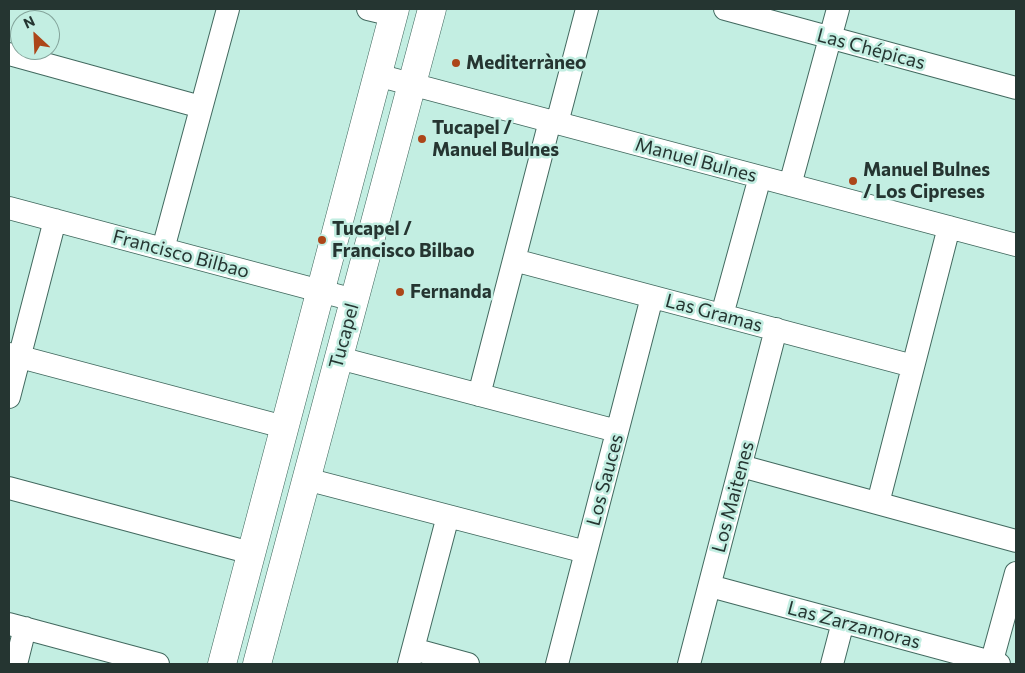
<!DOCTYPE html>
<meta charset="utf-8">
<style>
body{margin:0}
#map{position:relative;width:1025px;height:673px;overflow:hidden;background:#c3eee2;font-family:Commissioner,sans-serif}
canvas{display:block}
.frame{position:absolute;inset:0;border:10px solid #253531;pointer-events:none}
.north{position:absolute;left:10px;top:10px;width:50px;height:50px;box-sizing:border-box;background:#c3eee2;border:1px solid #84a49b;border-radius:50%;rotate:335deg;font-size:14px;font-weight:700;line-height:20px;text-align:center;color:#253531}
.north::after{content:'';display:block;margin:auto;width:18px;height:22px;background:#ac4619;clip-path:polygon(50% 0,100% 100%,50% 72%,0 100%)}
</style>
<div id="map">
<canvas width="1025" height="673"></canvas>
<div class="frame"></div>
<div class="north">N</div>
</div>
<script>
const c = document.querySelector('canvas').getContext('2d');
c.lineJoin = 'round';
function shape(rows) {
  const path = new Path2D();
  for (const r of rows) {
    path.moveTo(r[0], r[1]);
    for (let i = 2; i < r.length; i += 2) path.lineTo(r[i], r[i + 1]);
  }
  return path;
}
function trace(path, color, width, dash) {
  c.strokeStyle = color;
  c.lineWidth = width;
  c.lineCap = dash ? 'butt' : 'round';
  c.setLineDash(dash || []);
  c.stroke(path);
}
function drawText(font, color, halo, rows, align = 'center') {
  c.font = font + ' Commissioner,sans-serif';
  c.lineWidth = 5;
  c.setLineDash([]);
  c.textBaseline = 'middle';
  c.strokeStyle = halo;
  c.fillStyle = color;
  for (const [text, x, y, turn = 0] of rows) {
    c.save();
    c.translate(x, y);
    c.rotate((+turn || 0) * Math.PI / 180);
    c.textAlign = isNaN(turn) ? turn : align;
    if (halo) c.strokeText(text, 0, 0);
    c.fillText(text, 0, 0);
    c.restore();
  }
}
const minor = shape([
 [368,9,393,15],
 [725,9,1016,88],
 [9,54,201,107],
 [377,75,1016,245],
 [557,123,587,9],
 [790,185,838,9],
 [9,208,354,300],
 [163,249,228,9],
 [514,260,913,366],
 [722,315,760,177],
 [9,354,284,427],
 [339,358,617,431],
 [479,395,550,121],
 [9,397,55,220],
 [741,466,1016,541],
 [306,479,586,552],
 [9,488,251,553],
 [878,503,949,227],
 [710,586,999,664],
 [9,624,158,664],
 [413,649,468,664],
 [16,664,25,628],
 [409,664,448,516],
 [557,664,652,297],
 [689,664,776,329],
 [832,664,843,622],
 [991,664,1016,573]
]);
const major = shape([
 [222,664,395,9],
 [257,664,432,9]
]);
trace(minor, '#42695f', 24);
trace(major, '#42695f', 29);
trace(minor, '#fff', 22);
trace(major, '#fff', 28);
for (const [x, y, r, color] of [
 [456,63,5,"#ac4619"],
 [422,139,5,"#ac4619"],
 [853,181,5,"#ac4619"],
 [322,240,5,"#ac4619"],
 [400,292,5,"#ac4619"]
]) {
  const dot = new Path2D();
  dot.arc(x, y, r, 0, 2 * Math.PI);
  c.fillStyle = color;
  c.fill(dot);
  trace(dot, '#c3eee2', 2);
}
drawText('19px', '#253531', '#c3eee2', [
 ["Las Chépicas",871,49,15],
 ["Manuel Bulnes",696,160,15],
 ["Francisco Bilbao",181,254,15],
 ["Las Gramas",714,313,15],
 ["Tucapel",344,336,-75],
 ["Los Sauces",605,480,-75],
 ["Los Maitenes",733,497,-75],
 ["Las Zarzamoras",854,625,15]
]);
drawText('bold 19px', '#253531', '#c3eee2', [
 ["Mediterràneo",466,63],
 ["Tucapel /",432,128],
 ["Manuel Bulnes",432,150],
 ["Manuel Bulnes",863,170],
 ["/ Los Cipreses",863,192],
 ["Tucapel /",332,229],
 ["Francisco Bilbao",332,251],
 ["Fernanda",410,292]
], 'left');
</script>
